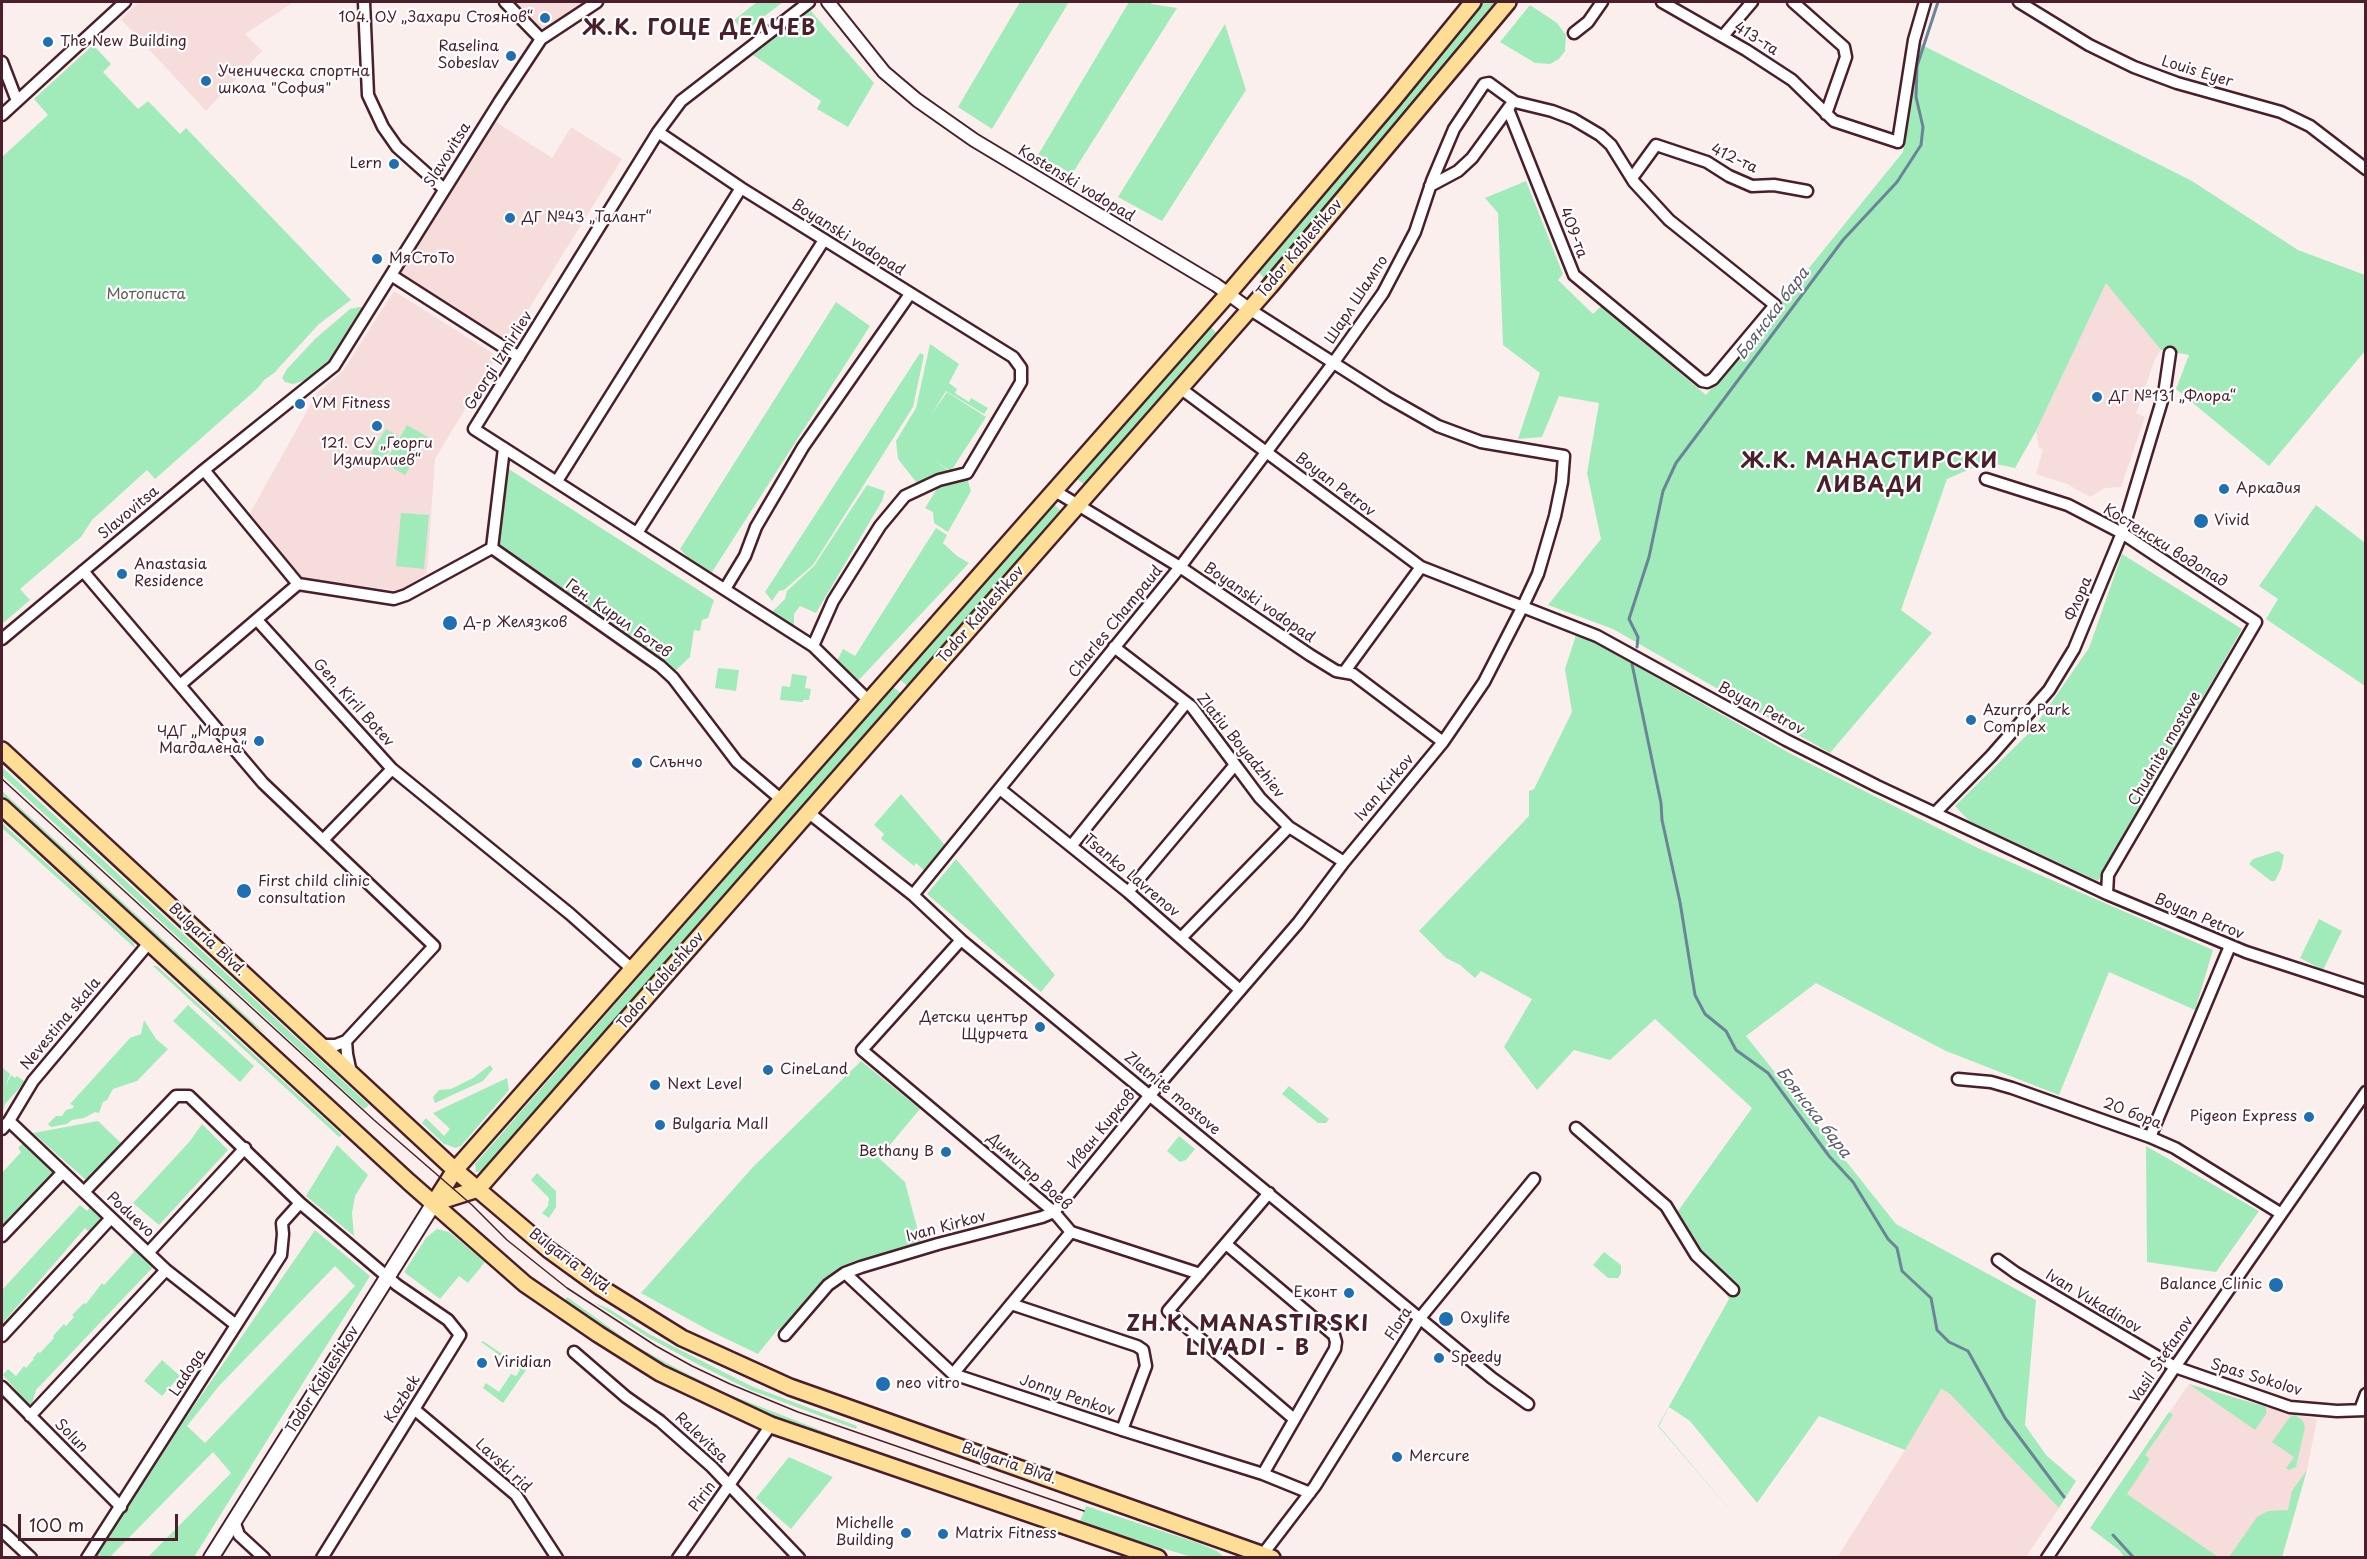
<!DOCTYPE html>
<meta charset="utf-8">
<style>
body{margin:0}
#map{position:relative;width:2367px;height:1559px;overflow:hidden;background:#fbefee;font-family:"Playpen Sans",sans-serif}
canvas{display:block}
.frame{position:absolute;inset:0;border:3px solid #4a1f2b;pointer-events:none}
.scale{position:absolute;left:18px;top:1514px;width:160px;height:27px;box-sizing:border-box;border:3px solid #4a1f2b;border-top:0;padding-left:8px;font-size:18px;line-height:21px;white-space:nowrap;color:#4a1f2b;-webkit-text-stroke:4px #fff;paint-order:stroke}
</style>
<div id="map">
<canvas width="2367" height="1559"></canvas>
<div class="frame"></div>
<div class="scale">100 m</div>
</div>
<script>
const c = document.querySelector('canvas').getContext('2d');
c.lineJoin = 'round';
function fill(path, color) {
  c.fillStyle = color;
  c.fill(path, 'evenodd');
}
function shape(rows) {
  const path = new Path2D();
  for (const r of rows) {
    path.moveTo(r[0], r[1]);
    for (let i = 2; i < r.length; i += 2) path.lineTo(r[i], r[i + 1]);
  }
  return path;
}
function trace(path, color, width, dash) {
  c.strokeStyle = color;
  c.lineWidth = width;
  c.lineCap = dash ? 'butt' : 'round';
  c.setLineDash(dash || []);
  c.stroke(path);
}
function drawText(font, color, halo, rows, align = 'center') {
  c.font = font + ' "Playpen Sans",sans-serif';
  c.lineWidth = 4.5;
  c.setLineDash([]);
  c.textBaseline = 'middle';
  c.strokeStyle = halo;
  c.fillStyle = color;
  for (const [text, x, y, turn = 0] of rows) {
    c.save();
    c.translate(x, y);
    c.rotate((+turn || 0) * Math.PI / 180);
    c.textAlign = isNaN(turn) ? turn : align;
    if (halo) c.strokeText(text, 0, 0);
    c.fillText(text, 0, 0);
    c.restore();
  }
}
fill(shape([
 [139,2,294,2,245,34,262,51,206,111,121,19],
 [510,2,584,2,542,34],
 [493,120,552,158,571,127,622,159,507,344,398,278],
 [2106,282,2161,350,2155,359,2136,413,2145,417,2121,487,2105,488,2090,497,2067,484,2036,474,2043,449,2039,448,2036,431],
 [394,291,497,356,435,459,427,573,401,591,303,578,250,513,317,393,343,371],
 [2189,1384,2295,1415,2317,1419,2307,1470,2282,1557,2196,1557,2110,1498],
 [1940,1389,1950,1394,2059,1508,2026,1557,1837,1558,1905,1450]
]), '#f6dcda');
fill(shape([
 [757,2,783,2,744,32,734,20],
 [1020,2,1069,2,992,129,958,107],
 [1129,2,1151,2,1151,4,1177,8,1072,174,1038,155],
 [1483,2,1497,2,1266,280,1258,272],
 [1530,5,1557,23,1566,35,1565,51,1559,59,1550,64,1535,63,1500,42],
 [810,10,874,83,848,127,817,109,821,101,753,55],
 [1225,24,1246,90,1162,221,1118,197],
 [1918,43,2192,181,2298,250,2365,275,2365,351,2269,466,2176,389,2189,355,2161,350,2106,283,2036,431,2015,468,1986,462,1947,479,1901,610,1932,633,1830,753,1613,629,1548,605,1601,539,1587,473,1599,403,1559,396,1542,437,1518,439,1540,373,1503,345,1498,213,1485,198,1526,181,1563,274,1558,280,1593,314,1601,306,1706,395,1903,152],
 [93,45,111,64,103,72,138,109,148,101,180,134,186,128,351,300,319,324,274,373,264,380,258,388,155,479,147,470,92,520,81,537,20,589,30,600,2,624,2,157,48,115,34,99],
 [836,302,870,326,712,572,695,565,680,549],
 [359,307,363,307,364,311,330,360,313,376,303,381,293,384,285,382,282,378,287,369,315,339,350,309],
 [1211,327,1217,334,1084,484,1075,478],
 [930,344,959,364,949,383,957,389,955,393,969,402,971,398,988,408,984,414,946,391,931,415,947,392,986,417,951,471,933,460,954,474,920,487,898,459,896,441,916,408],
 [920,353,924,355,913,407,813,565,784,590,779,591,772,601,765,592],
 [407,425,428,437,405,475,385,463],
 [386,429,398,436,383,461,371,453],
 [504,466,714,600,708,618,702,620,700,631,694,630,690,657,675,671,668,663,495,547],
 [966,475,971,491,948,532,934,523,933,512,925,508,941,482],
 [867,485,885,491,882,501,816,613,800,606,794,614,794,627,769,615,785,599,787,591,814,566],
 [1054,504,1060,510,909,687,900,680],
 [2316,505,2364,542,2365,540,2365,686,2266,619,2278,599,2259,586],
 [401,513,429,515,424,569,396,566],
 [936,528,947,535,943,543,957,556,969,563,856,683,836,663,843,649,855,656],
 [2122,554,2242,629,2098,881,1969,821,1955,806,2033,729,2089,648],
 [1577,632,1791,754,1912,815,1978,848,2213,950,2195,1010,2109,972,2059,1095,1946,1051,1816,983,1746,1036,1896,1224,2036,1300,2025,1425,2046,1455,2076,1481,2059,1508,1950,1394,1941,1389,1905,1450,1819,1416,1757,1503,1690,1421,1669,1407,1659,1426,1741,1523,1658,1426,1729,1299,1678,1211,1752,1108,1655,1019,1610,1060,1574,1050,1537,1090,1504,1047,1532,999,1481,971,1475,978,1460,965,1446,958,1419,931,1529,816,1529,791,1534,789,1572,712,1565,669],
 [718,668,739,670,736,691,715,688],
 [792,674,807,676,805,688,811,689,809,700,803,700,803,702,780,700,782,686,790,687],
 [893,687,902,694,483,1171,476,1172,475,1164],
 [2,767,369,1105,364,1109,2,775],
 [2,791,256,1025,270,1037,236,1012,2,796],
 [901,794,945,845,925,871,916,863,914,866,881,839,884,834,874,825],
 [2,823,133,942,136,949,2,828],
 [2278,851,2284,855,2281,869,2275,881,2271,881,2249,864,2253,859],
 [956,859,1055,975,1041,992,927,894],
 [2319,919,2342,931,2323,970,2300,958],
 [153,966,157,966,342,1135,339,1137],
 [188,1005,254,1066,240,1082,173,1021],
 [144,1020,156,1039,168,1049,137,1081,113,1089,107,1100,103,1102,99,1113,95,1112,84,1118,72,1120,67,1124,51,1127,48,1124,56,1116,62,1116,66,1110,73,1108,74,1106,70,1104,130,1038,141,1034],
 [861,1061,920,1109,879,1158,905,1182,922,1246,851,1266,831,1276,785,1331,778,1329,758,1354,710,1331,641,1293,752,1168],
 [490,1065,493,1069,483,1081,435,1103,433,1097,439,1090,451,1089,473,1078],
 [2,1067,10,1074,5,1087,11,1075,15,1078,17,1076,25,1082,5,1104,2,1115],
 [507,1078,509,1090,461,1146,456,1148,444,1144,422,1123,426,1118,444,1136,450,1129,433,1113],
 [1289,1086,1329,1119,1326,1123,1318,1123,1282,1094],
 [98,1121,122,1144,87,1181,33,1133],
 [202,1124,228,1150,159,1225,133,1203,190,1141],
 [1179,1136,1195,1149,1186,1160,1180,1162,1167,1151],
 [27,1139,63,1173,2,1235,2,1173,21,1152,18,1148],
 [337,1145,368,1175,355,1196,352,1213,354,1236,306,1196],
 [2146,1146,2259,1211,2216,1272,2147,1262],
 [537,1173,556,1191,556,1207,549,1218,542,1213,548,1206,549,1198,531,1180],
 [93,1203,108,1218,92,1235,85,1228,2,1324,2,1290,80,1205,87,1211],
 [437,1229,449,1232,485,1262,468,1283,459,1276,440,1299,404,1272,426,1238],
 [315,1230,370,1276,194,1557,148,1557,231,1473,213,1452,110,1557,95,1557,183,1422],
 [335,1266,355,1286,205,1443,187,1426,219,1386],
 [136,1246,157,1263,36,1390,32,1404,25,1404,18,1397,17,1391,3,1375,8,1369,16,1376,24,1366,26,1368,34,1359,33,1358,38,1352,40,1353,54,1338,53,1336,64,1324,66,1326,74,1317,72,1315,84,1303,86,1304,102,1283,104,1285,134,1252,132,1250],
 [1604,1252,1621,1265,1621,1273,1618,1278,1608,1278,1593,1265],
 [567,1297,634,1345,678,1369,723,1392,853,1443,852,1446,774,1418,676,1373,633,1349,563,1303],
 [593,1302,609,1309,651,1335,751,1386,857,1426,856,1429,750,1390,701,1366,649,1338],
 [483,1341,526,1370,503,1403,483,1388,486,1383,499,1392,511,1374,516,1376,520,1370,481,1342],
 [162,1360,180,1376,162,1396,144,1381],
 [2189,1384,2266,1407,2266,1414,2255,1430],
 [2169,1412,2173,1415,2145,1455,2150,1459,2127,1494,2218,1557,2124,1557,2119,1550,2090,1528],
 [2295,1415,2303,1421,2305,1427,2296,1467,2289,1470,2286,1468,2294,1457,2272,1442,2290,1417],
 [789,1457,833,1477,791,1529,756,1498],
 [2307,1470,2282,1557,2229,1557,2257,1517,2268,1511,2288,1510,2292,1491],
 [1086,1506,1198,1543,1217,1551,1224,1557,1192,1557,1079,1524]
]), '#a1ebba');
trace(shape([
 [1637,647,1638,637,1629,619,1649,557,1663,491,1676,463,1843,240,1897,182,1921,145,1923,127,1916,97,1917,66,1938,2],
 [1632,664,1661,803,1662,820,1680,902,1695,995,1705,1014,1726,1031,1736,1050,1768,1073,1829,1156,1853,1182,1888,1239,1897,1248,1902,1271,1931,1298,1937,1330,1949,1342,1968,1351,2005,1418,2064,1497],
 [2113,1535,2134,1558]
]), '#6a8598', 3);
const minor = shape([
 [364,2,368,95,383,127,397,147,444,189],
 [505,2,541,39],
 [809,2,681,101,658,132,474,429,813,646,869,701],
 [1662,2,1746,50,1792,80,1834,121,1898,142,1914,40,1925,2],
 [1793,2,1844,47,1846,57,1826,114],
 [2019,2,2089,45,2134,67,2177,83,2281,112,2310,126,2366,169],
 [1574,33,1588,22,1602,2],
 [1723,36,1752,2],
 [2,62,17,101],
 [2,115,125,2],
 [658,132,741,188,1013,357,1021,368,1021,382,967,473,939,480,905,496,880,526,833,601,813,646],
 [1632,178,1656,145,1707,162,1729,176,1752,186,1774,185,1807,191],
 [1430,186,1458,171,1472,158,1510,106],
 [391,275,519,357],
 [1180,388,1421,567,1597,636,1786,740,1877,786,2107,894,2246,952,2366,991],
 [204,470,298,584],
 [1986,479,2068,505,2122,533,2256,622,2108,875,2107,894],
 [557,481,741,188],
 [1055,491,1180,567,1310,655,1336,671,1353,674,1443,742],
 [637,533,824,240],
 [492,548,660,666,673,678,737,762,783,801],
 [492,548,504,448],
 [83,571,263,783,434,946,346,1041,336,1045,321,1045],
 [298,584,394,599,406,595,492,548],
 [725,589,745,556,756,527,803,447,910,294],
 [257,620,392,769,570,914,633,970],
 [2,639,204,470,334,366,500,101,541,39,597,2],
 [1114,647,1192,707,1260,798,1289,827,1344,862],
 [1345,671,1421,567],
 [180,685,298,584],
 [1000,789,1128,892,1240,990],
 [809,813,913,895,961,940,1492,1378,1528,1404],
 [1935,813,1991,756,2049,690,2074,649,2122,533,2164,394,2170,353],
 [324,839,392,769],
 [1072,845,1186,703],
 [1128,892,1234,766],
 [913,895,1180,567,1334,362,1383,293,1415,232,1432,181,1454,129,1484,84,1489,83,1515,102,1552,111,1573,119,1600,135,1611,145,1634,182,1669,220,1775,305,1713,379,1707,382,1702,381,1574,275,1508,109],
 [1181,938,1289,827],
 [961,940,862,1050,1054,1212,1071,1232,1200,1274],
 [346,1041,347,1054,351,1073],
 [1958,1079,1991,1082,2012,1088,2150,1137,2175,1148,2280,1213],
 [9,1121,166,1270,236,1325],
 [1576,1128,1666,1206,1696,1255,1733,1290],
 [2,1129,9,1121,33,1081,149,943],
 [2150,1137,2230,946],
 [84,1192,176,1096,189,1096,300,1203,397,1285,448,1320,460,1335,322,1558],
 [1269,1193,1168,1311,1294,1419],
 [2,1236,63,1172],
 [1226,1244,1334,1335,1336,1342,1335,1349,1263,1474],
 [148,1253,245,1148],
 [1998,1260,2016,1273,2175,1367,2290,1407,2337,1411,2366,1410],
 [845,1273,953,1374,1122,1430,1263,1474,1310,1493],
 [1011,1304,1137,1346,1143,1350,1146,1366,1122,1430],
 [785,1335,828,1285,845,1273,861,1267,938,1244,1042,1217,1054,1212,1150,1095,1298,923,1344,862,1443,742,1484,682,1523,606,1538,574,1555,516,1562,482,1564,456,1481,442,1438,426,1387,397,1249,309],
 [2,1336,111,1218],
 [574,1352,626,1397,660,1421,712,1467,799,1558],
 [953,1374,1071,1232],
 [2,1387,121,1507],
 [414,1409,516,1495,557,1558],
 [2360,1410,2366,1394],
 [30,1416,166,1270],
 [234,1521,239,1535,264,1558],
 [2,1531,31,1558],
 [1263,1554,1315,1486,1420,1318,1534,1179],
 [87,1558,281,1255,283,1234,282,1223,300,1203],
 [678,1558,771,1425],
 [2047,1558,2175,1367,2366,1092]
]);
const tertiary = shape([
 [828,2,884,72,917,100,974,140,1216,285,1249,309]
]);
const secondary = shape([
 [211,1558,434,1203]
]);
const primary = shape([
 [2,750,455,1170,549,1250,600,1287,682,1338,790,1387,1272,1558],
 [2,807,409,1182,525,1284,598,1334,660,1373,771,1425,1158,1558],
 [434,1203,478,1189,1270,286,1508,2],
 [434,1203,455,1170,1228,294,1393,100,1473,2]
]);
trace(minor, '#4a1f2b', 15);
trace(tertiary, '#4a1f2b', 16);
trace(secondary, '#4a1f2b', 18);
trace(primary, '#4a1f2b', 20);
trace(minor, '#fff', 10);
trace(tertiary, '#fff', 12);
trace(secondary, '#fff', 14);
trace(primary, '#fedd96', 15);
trace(shape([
 [2,779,374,1120,472,1205,507,1240,567,1288,656,1346,692,1366,730,1384,798,1412,1084,1511]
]), '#4a1f2b', 1.5);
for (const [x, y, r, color] of [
 [545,18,6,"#1f6fb2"],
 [48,42,6,"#1f6fb2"],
 [511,56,6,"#1f6fb2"],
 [206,81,6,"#1f6fb2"],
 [394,164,6,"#1f6fb2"],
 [510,218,6,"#1f6fb2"],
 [377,259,6,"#1f6fb2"],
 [2097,397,6,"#1f6fb2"],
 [300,404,6,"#1f6fb2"],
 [377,426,6,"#1f6fb2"],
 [2224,489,6,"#1f6fb2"],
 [2201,521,8,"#1f6fb2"],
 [122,574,6,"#1f6fb2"],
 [450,623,8,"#1f6fb2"],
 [1971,720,6,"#1f6fb2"],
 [259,741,6,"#1f6fb2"],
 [637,763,6,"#1f6fb2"],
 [244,891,8,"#1f6fb2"],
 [1040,1027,6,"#1f6fb2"],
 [768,1070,6,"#1f6fb2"],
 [655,1085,6,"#1f6fb2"],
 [2309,1117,6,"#1f6fb2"],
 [660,1125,6,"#1f6fb2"],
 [946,1152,6,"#1f6fb2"],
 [2276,1285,8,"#1f6fb2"],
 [1349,1293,6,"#1f6fb2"],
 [1446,1319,8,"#1f6fb2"],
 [1439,1358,6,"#1f6fb2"],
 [482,1363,6,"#1f6fb2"],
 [883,1384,8,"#1f6fb2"],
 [1397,1457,6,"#1f6fb2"],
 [906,1533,6,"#1f6fb2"],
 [943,1534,6,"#1f6fb2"]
]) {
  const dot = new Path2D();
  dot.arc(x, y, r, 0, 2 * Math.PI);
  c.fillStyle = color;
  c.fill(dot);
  trace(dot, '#fff', 2);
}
drawText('15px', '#4a1f2b', '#fff', [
 ["104. ОУ „Захари Стоянов“",533,18,"right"],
 ["The New Building",60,42],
 ["Raselina",499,47,"right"],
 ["Sobeslav",499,64,"right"],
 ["Ученическа спортна",218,72],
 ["школа \"София\"",218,89],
 ["Lern",382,164,"right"],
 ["ДГ №43 „Талант“",522,218],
 ["МяСтоТо",389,259],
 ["ДГ №131 „Флора“",2109,397],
 ["VM Fitness",312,404],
 ["121. СУ „Георги",377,444,"center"],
 ["Измирлиев“",377,461,"center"],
 ["Аркадия",2236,489],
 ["Vivid",2214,521],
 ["Anastasia",134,565],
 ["Residence",134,582],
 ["Д-р Желязков",464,623],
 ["Azurro Park",1983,711],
 ["Complex",1983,728],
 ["ЧДГ „Мария",247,732,"right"],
 ["Магдалена“",247,749,"right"],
 ["Слънчо",649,763],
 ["First child clinic",258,882],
 ["consultation",258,899],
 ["Детски център",1028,1018,"right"],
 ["Щурчета",1028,1035,"right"],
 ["CineLand",780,1070],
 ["Next Level",667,1085],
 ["Pigeon Express",2297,1117,"right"],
 ["Bulgaria Mall",672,1125],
 ["Bethany B",934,1152,"right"],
 ["Balance Clinic",2262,1285,"right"],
 ["Еконт",1337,1293,"right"],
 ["Oxylife",1460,1319],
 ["Speedy",1451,1358],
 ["Viridian",494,1363],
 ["neo vitro",896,1384],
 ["Mercure",1409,1457],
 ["Michelle",894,1524,"right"],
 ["Building",894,1541,"right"],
 ["Matrix Fitness",955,1534]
], 'left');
drawText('15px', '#4a1f2b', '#fff', [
 ["413-та",1756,39,32],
 ["Louis Eyer",2197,72,17],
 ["Slavovitsa",448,155,-58],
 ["412-та",1734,159,25],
 ["Kostenski vodopad",1076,184,31],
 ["409-та",1573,233,69],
 ["Boyanski vodopad",848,238,32],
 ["Todor Kableshkov",1300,249,-50],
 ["Шарл Шампо",1357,300,-57],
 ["Georgi Izmirliev",499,361,-58],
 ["Boyan Petrov",1335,485,37],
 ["Slavovitsa",129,513,-40],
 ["Костенски водопад",2165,546,32],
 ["Флора",2079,599,-67],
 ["Boyanski vodopad",1259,603,34],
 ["Todor Kableshkov",981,615,-49],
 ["Ген. Кирил Ботев",618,619,35],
 ["Charles Champaud",1116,622,-51],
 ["Gen. Kiril Botev",353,703,48],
 ["Boyan Petrov",1761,709,28],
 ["Zlatiu Boyadzhiev",1240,746,51],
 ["Chudnite mostove",2165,749,-60],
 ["Ivan Kirkov",1385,788,-50],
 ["Tsanko Lavrenov",1131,876,40],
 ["Boyan Petrov",2199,917,23],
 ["Bulgaria Blvd.",207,940,43],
 ["Todor Kableshkov",661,981,-49],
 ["Nevestina skala",61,1024,-50],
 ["Zlatnite mostove",1172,1094,40],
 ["20 бора",2132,1114,21],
 ["Иван Кирков",1102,1130,-51],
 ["Димитър Воев",1029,1172,42],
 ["Poduevo",130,1215,43],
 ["Ivan Kirkov",946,1227,-15],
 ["Bulgaria Blvd.",570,1262,37],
 ["Ivan Vukadinov",2093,1302,31],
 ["Flora",1399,1324,-57],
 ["Vasil Stefanov",2162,1360,-56],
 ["Ladoga",188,1373,-57],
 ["Spas Sokolov",2256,1378,17],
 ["Todor Kableshkov",323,1380,-58],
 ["Jonny Penkov",1067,1396,19],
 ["Kazbek",403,1399,-58],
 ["Solun",71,1436,45],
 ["Ralevitsa",701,1438,43],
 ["Bulgaria Blvd.",1009,1464,19],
 ["Lavski rid",503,1466,43],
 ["Pirin",703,1497,-54]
]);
drawText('15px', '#645c56', '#fff', [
 ["Мотописта",146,295]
]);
drawText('italic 16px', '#5d5a6a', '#fff', [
 ["Боянска бара",1773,314,-53],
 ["Боянска бара",1813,1113,52]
]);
c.letterSpacing = '1.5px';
drawText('bold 21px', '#4a1f2b', '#fff', [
 ["Ж.К. ГОЦЕ ДЕЛЧЕВ",700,29],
 ["Ж.К. МАНАСТИРСКИ",1870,462],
 ["ЛИВАДИ",1870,486],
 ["ZH.K. MANASTIRSKI",1248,1325],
 ["LIVADI - B",1248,1349]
]);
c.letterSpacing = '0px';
</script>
